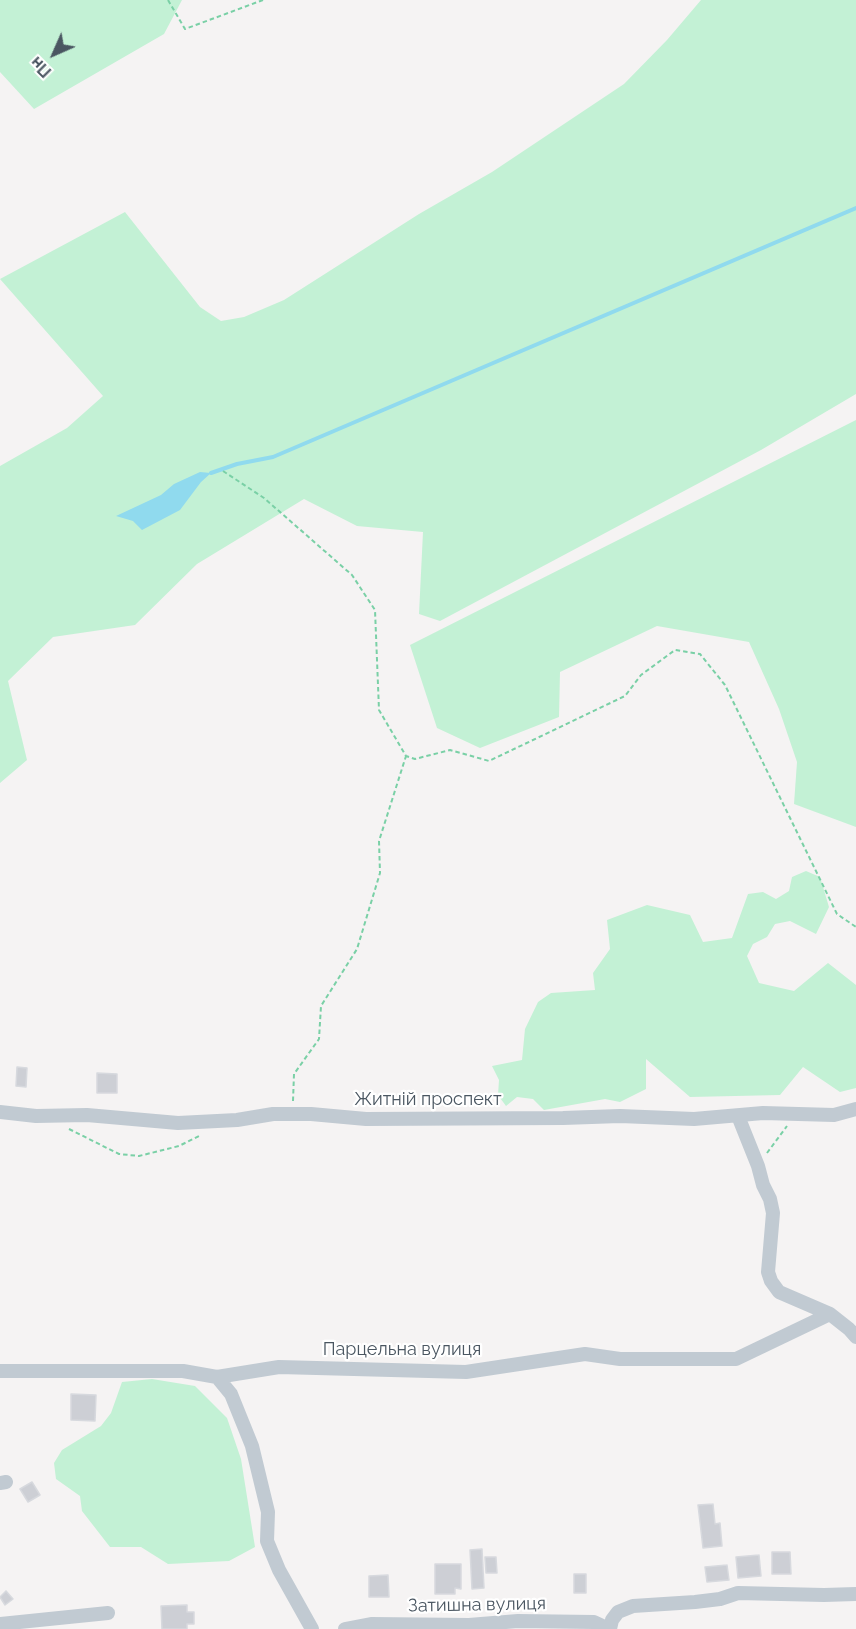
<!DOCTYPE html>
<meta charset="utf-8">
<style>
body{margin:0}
#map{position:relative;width:856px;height:1629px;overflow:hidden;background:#f5f3f3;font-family:Raleway,sans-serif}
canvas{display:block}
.north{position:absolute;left:24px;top:24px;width:60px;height:60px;-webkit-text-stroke:4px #fff;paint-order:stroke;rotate:225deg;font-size:16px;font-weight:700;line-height:24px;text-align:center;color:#4a5661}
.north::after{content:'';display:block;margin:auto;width:21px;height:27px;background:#4a5661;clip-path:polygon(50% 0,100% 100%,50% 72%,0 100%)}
</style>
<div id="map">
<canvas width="856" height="1629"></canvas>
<div class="north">Пн</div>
</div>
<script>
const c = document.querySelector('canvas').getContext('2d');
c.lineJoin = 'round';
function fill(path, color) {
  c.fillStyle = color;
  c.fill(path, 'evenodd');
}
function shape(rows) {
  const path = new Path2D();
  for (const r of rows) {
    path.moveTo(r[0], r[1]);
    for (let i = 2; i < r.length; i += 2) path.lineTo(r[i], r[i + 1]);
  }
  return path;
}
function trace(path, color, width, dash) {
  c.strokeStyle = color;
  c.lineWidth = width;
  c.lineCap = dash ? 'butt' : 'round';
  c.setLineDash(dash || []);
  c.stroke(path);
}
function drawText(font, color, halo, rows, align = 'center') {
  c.font = font + ' Raleway,sans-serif';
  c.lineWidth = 4.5;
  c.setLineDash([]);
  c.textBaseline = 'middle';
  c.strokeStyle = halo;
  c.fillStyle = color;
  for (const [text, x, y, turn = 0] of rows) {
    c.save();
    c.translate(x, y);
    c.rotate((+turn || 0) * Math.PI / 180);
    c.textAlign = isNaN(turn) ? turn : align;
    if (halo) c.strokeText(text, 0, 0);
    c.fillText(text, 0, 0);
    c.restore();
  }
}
fill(shape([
 [0,0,182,0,164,34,34,109,0,72],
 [701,0,856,0,856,394,761,450,440,621,419,614,423,532,357,526,304,499,197,564,135,625,53,637,8,681,27,760,0,783,0,466,67,428,103,396,0,279,125,212,200,307,221,321,244,317,284,300,419,214,492,172,624,84,667,40],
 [856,420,856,827,794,804,797,762,779,709,749,642,657,626,560,672,559,717,480,748,437,728,410,645],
 [806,871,820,877,829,907,816,934,790,921,775,924,767,937,753,944,747,956,759,983,794,991,828,963,856,985,856,1088,840,1092,803,1067,780,1095,690,1097,646,1059,646,1089,620,1102,605,1099,544,1110,533,1099,517,1097,506,1106,498,1095,499,1080,492,1066,522,1060,525,1029,538,1002,551,993,595,990,593,973,610,949,607,920,647,905,690,915,703,942,732,938,748,894,763,892,776,899,789,891,792,877],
 [152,1379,195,1386,227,1418,241,1459,255,1547,229,1561,168,1564,141,1547,110,1547,82,1511,80,1496,56,1479,54,1463,62,1450,101,1426,111,1413,122,1382]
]), '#c3f1d5');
fill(shape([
 [200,472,211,473,201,482,180,510,142,530,133,521,116,516,161,495,174,484]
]), '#90daee');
trace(shape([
 [211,473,237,464,273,457,856,208]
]), '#90daee', 4);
const building = shape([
 [17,1067,27,1068,26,1087,16,1086,17,1067],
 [97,1073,117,1074,117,1093,97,1093,97,1073],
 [71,1394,96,1395,95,1421,71,1420,71,1394],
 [32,1482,40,1495,28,1502,20,1489,32,1482],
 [713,1504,715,1524,720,1523,722,1546,703,1548,698,1505,713,1504],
 [482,1549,484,1588,472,1589,470,1550,482,1549],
 [772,1552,790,1552,791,1574,772,1574,772,1552],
 [759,1555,761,1576,738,1578,736,1557,759,1555],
 [485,1557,496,1557,497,1573,486,1573,485,1557],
 [435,1564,461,1564,461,1589,455,1588,455,1594,435,1594,435,1564],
 [727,1565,729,1580,707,1582,705,1567,727,1565],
 [574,1574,586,1574,586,1593,574,1593,574,1574],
 [388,1575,389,1597,369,1597,369,1576,388,1575],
 [6,1591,13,1599,5,1605,0,1597,6,1591],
 [187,1605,187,1612,194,1612,194,1624,187,1624,187,1629,162,1629,161,1606,187,1605]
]);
fill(building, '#cdcfd5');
trace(building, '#d7d9de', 1.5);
trace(shape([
 [168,0,185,29,263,0],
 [223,471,264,498,352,575,375,610,379,710,406,756,415,759,450,750,489,761,625,696,641,675,675,650,700,654,725,685,837,914,856,927],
 [293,1101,294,1074,319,1039,321,1006,357,949,380,873,379,841,406,756],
 [69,1129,119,1154,139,1156,179,1146,201,1135],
 [767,1153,787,1126]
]), '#7ad0a6', 2, [4.5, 3]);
trace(shape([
 [0,1112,36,1116,87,1115,178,1123,237,1120,273,1114,311,1114,366,1119,563,1118,620,1116,694,1119,763,1113,834,1115,856,1109],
 [738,1116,758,1166,763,1185,770,1199,773,1213,768,1272,771,1281,779,1292,830,1314,849,1329,856,1337],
 [0,1371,183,1371,217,1377,279,1367,466,1372,585,1354,620,1359,736,1359,830,1314],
 [217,1377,231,1394,252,1446,268,1512,267,1541,279,1570,312,1629],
 [0,1483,6,1482],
 [0,1624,108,1613],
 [345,1629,371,1624,469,1625,518,1621,594,1622,609,1629],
 [610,1629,612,1620,618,1612,633,1606,695,1602,720,1599,738,1593,824,1595,856,1594]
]), '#c1cad2', 14);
drawText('18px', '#4a5661', '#fff', [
 ["Житній проспект",428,1100],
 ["Парцельна вулиця",402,1350],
 ["Затишна вулиця",477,1605,-1]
]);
</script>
